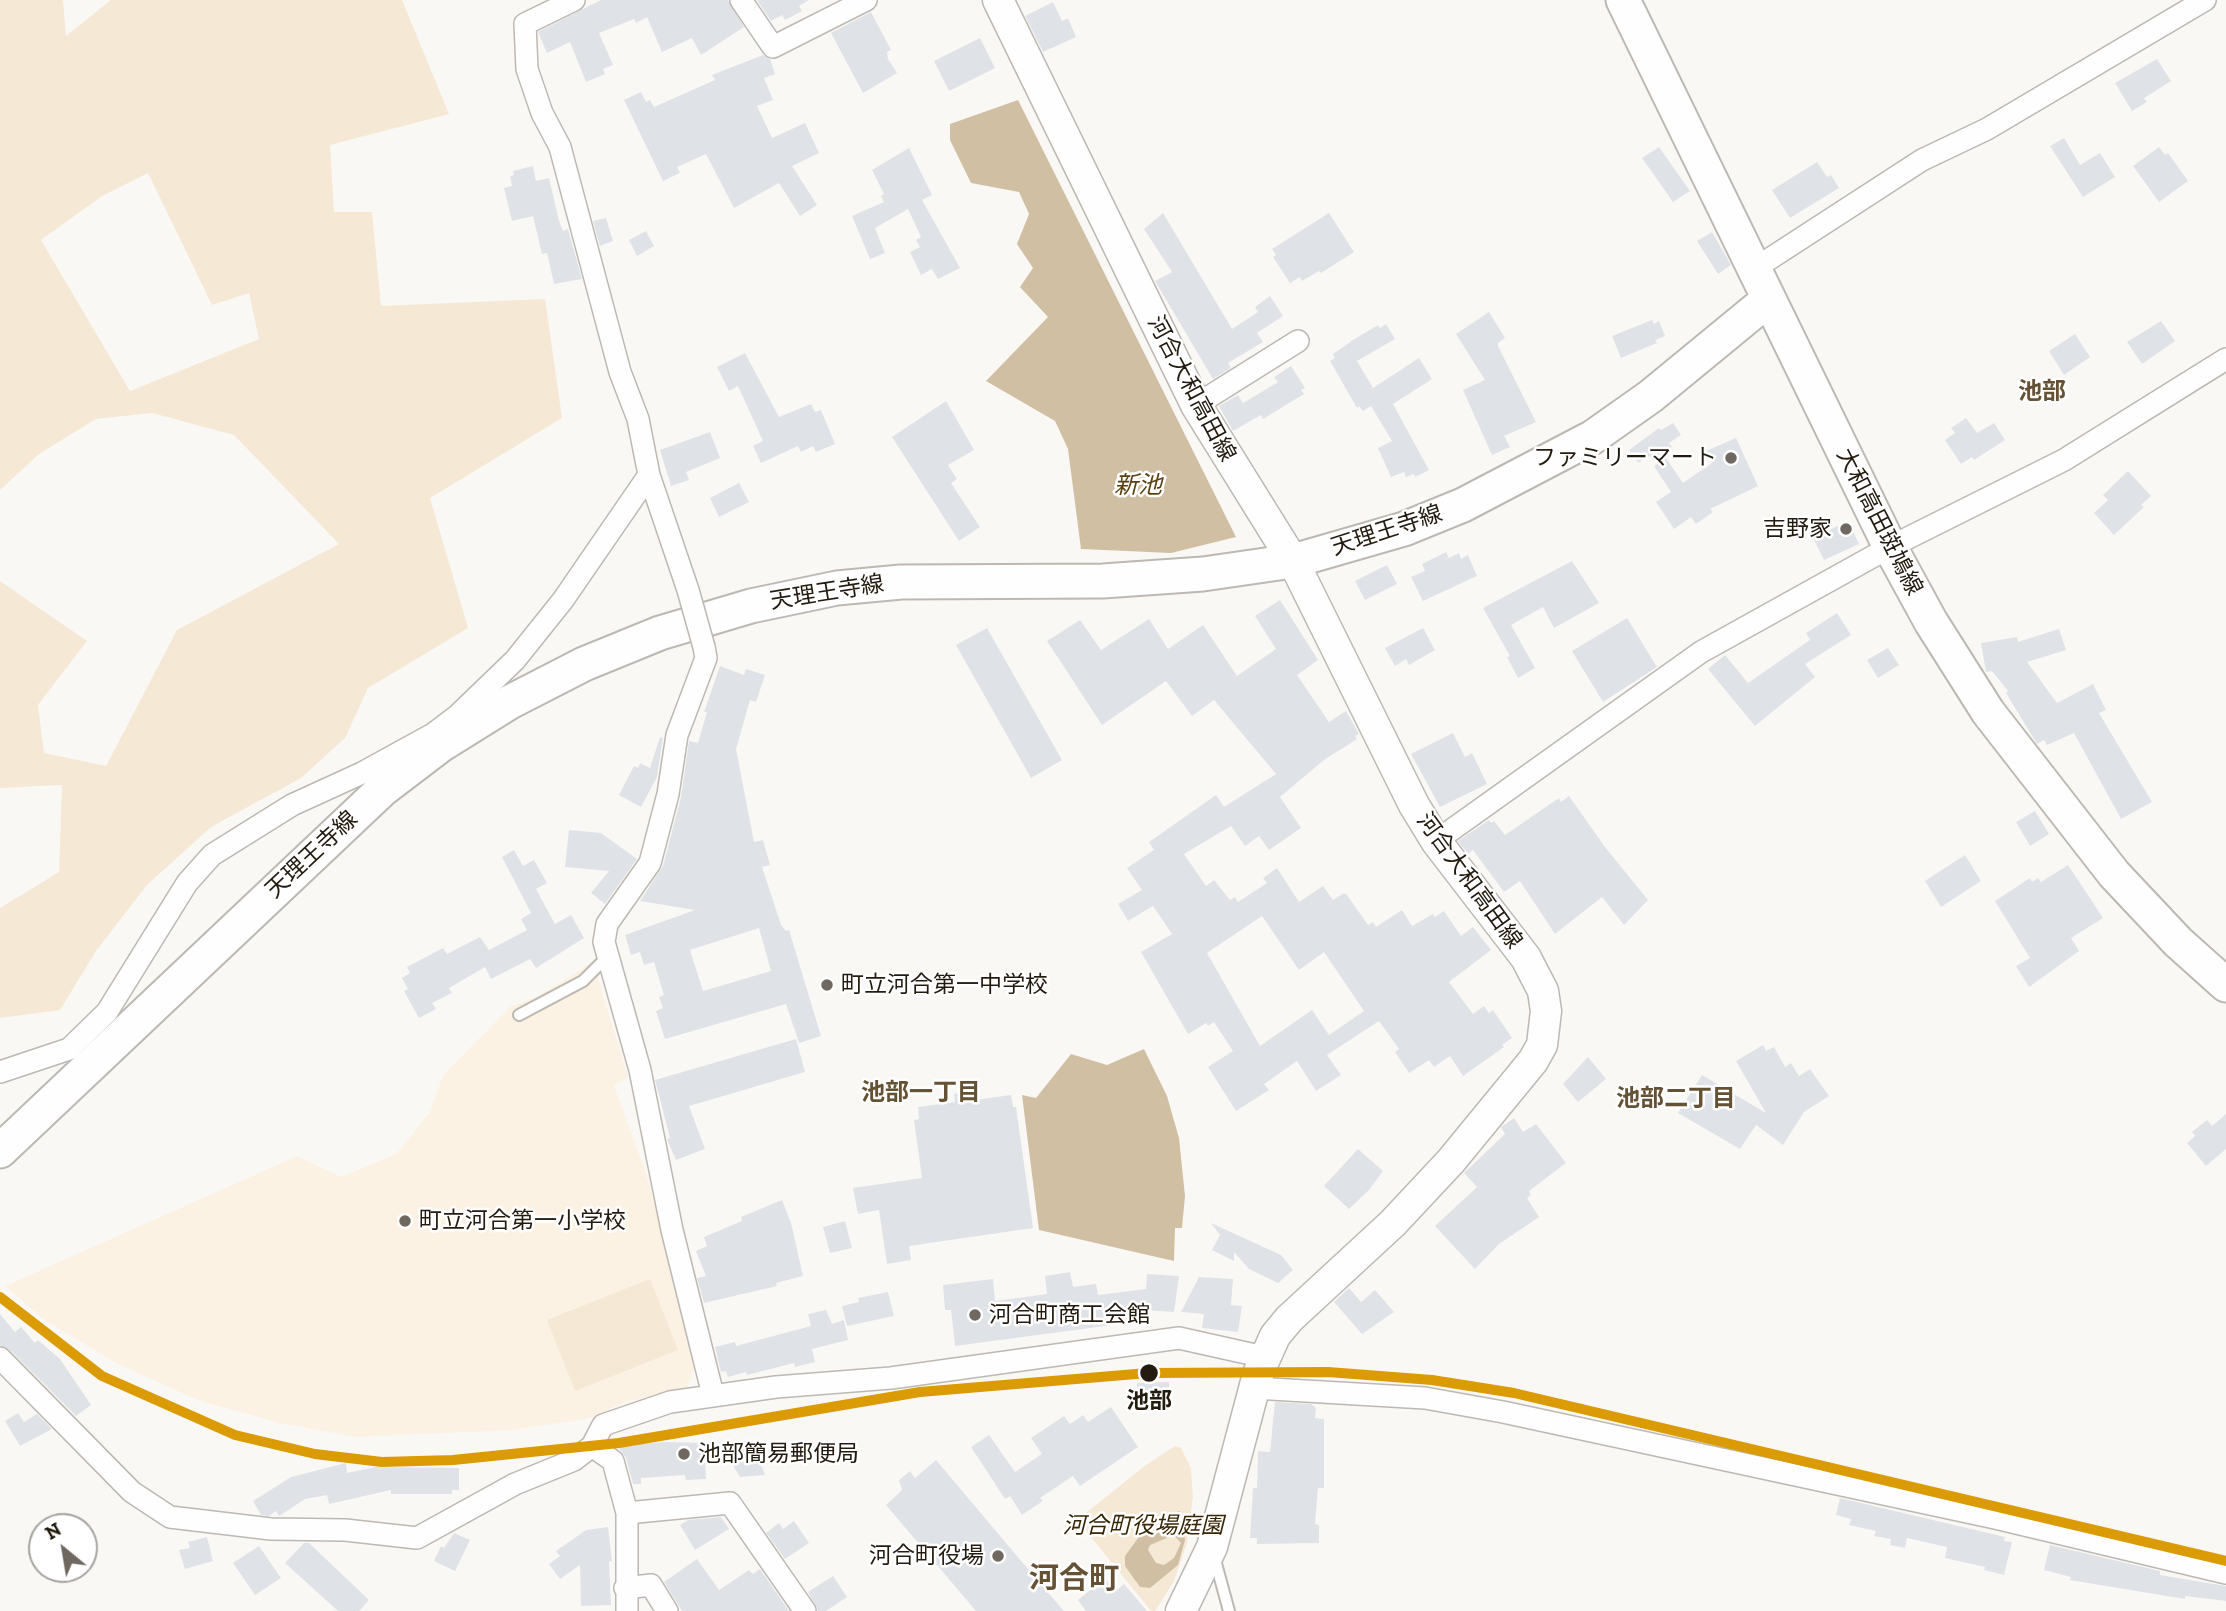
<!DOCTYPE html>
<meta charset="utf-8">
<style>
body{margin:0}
#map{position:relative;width:2226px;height:1611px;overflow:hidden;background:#faf8f5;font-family:"Zilla Slab",serif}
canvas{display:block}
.north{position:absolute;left:28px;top:1513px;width:70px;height:70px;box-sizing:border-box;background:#fff;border:2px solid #a7a49f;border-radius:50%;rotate:330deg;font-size:19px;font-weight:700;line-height:28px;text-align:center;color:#231b0f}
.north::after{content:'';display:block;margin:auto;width:24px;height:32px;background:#6e6860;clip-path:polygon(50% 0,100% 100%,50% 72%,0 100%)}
</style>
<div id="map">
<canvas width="2226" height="1611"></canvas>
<div class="north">N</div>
</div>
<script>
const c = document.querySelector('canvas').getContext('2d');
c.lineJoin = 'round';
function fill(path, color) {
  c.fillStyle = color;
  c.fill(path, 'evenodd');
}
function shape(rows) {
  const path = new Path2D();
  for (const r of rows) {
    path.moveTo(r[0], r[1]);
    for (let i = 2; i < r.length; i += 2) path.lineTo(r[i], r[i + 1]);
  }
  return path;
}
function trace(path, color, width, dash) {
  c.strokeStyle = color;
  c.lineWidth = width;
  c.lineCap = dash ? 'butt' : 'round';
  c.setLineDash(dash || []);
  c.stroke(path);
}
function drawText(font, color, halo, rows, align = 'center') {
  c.font = font + ' "Zilla Slab","Noto Sans JP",serif';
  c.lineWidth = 5;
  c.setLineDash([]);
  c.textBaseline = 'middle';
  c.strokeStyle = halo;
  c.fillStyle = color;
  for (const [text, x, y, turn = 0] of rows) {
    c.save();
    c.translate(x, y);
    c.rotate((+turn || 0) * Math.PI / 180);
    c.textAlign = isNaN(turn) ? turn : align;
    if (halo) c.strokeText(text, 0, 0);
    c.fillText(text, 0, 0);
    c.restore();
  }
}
fill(shape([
 [593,962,628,1077,614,1086,643,1165,674,1266,694,1369,687,1387,622,1403,591,1418,514,1430,356,1437,280,1423,197,1400,116,1363,43,1319,5,1286,297,1156,341,1177,396,1154,430,1112,443,1075,511,1006,536,997]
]), '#fcf2e4');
fill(shape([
 [0,0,63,0,66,36,111,0,402,0,449,114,330,145,334,212,372,212,381,306,545,299,562,418,430,498,468,628,368,688,345,738,301,778,211,827,147,885,96,951,60,1010,0,1018,0,908,59,872,62,785,0,788,0,581,87,641,38,705,44,753,106,766,177,630,339,544,234,435,152,413,96,419,39,454,0,490],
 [148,173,212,305,249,293,259,339,130,391,41,240,102,196],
 [650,1279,678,1350,575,1391,547,1320],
 [1175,1446,1181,1448,1191,1468,1193,1497,1187,1543,1174,1581,1155,1611,1151,1611,1077,1520,1146,1465]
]), '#f5e9d6');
fill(shape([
 [1018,100,1236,537,1171,553,1081,549,1068,449,1055,421,986,381,1048,317,1020,287,1033,268,1017,244,1029,214,1019,192,971,183,950,140,950,124],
 [1144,1049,1167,1096,1179,1138,1185,1196,1182,1228,1175,1228,1174,1261,1039,1230,1022,1095,1036,1098,1071,1054,1107,1065],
 [1180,1511,1185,1540,1178,1565,1150,1588,1140,1587,1125,1566,1125,1556,1141,1534,1150,1530,1163,1530,1174,1513],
 [1174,1535,1181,1543,1174,1558,1164,1565,1156,1563,1148,1550,1150,1545]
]), '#d1bfa4');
fill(shape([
 [601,0,728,0,744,27,701,55,692,38,662,52,647,17,636,23,634,19,599,33,613,65,603,69,605,74,586,82,570,42,547,53,538,32],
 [757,0,809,0,799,6,802,11,785,20,782,15,771,21],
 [1053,2,1062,21,1068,18,1076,37,1043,52,1025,16],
 [871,12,891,50,887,52,888,59,897,73,863,93,831,33],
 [980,38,995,68,949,91,934,61],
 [763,55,770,59,775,74,764,78,773,100,757,106,772,138,805,123,819,153,792,166,817,205,800,216,779,183,734,208,706,154,677,167,680,173,663,181,624,100,641,92,646,102,650,100,654,107,715,80,712,75],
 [2157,59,2171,81,2144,98,2147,102,2132,111,2115,83],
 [2064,138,2080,165,2100,153,2115,177,2083,197,2050,146],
 [1659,147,1690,191,1673,202,1642,158],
 [2159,147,2165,155,2168,153,2188,181,2159,202,2133,166],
 [909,148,932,195,922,200,960,268,938,279,932,269,921,275,910,252,920,247,916,240,921,237,908,209,875,228,885,253,870,259,852,216,884,202,881,196,884,194,872,170],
 [1817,162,1827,177,1831,175,1839,188,1790,218,1772,190],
 [533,166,536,181,549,178,559,221,563,231,568,229,582,279,554,284,547,253,542,254,533,216,512,221,504,188,512,186,510,176,514,175,513,171],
 [1163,213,1232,329,1258,312,1255,307,1270,296,1283,316,1257,333,1263,342,1228,363,1231,368,1213,379,1155,281,1172,272,1144,229],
 [1329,213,1354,252,1321,273,1319,271,1302,281,1300,277,1290,283,1273,257,1276,255,1272,249],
 [606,218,613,241,600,246,593,221],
 [646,231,654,246,637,256,629,240],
 [1712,232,1731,265,1718,274,1697,241],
 [1489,312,1505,338,1498,343,1498,346,1536,422,1504,436,1510,447,1492,455,1463,390,1485,380,1456,334],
 [1652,320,1654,324,1659,321,1665,336,1655,340,1657,343,1621,358,1612,336],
 [2161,321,2175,341,2142,364,2127,342],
 [1386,324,1395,339,1357,361,1373,388,1419,358,1432,379,1393,404,1429,470,1415,477,1414,474,1406,477,1404,472,1391,477,1378,448,1392,441,1371,406,1363,411,1359,406,1357,408,1330,361,1335,358,1333,354,1353,340,1378,325,1380,328],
 [2075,334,2090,357,2064,375,2049,351],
 [745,353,779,417,811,404,815,412,821,410,835,444,816,452,813,446,801,452,798,446,761,463,753,446,763,441,738,386,729,391,717,367],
 [1291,366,1305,388,1301,390,1304,394,1263,419,1261,415,1233,431,1219,406,1238,395,1243,403,1278,382,1274,377],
 [946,401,974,450,948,465,957,479,951,483,980,527,959,541,892,437],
 [1966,418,1977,433,1994,423,2005,440,1974,460,1972,457,1961,464,1945,440,1955,433,1951,428],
 [1673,423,1681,435,1669,443,1672,447,1652,460,1649,456,1638,463,1629,450,1659,428,1661,430],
 [710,432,720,458,686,472,689,480,671,486,660,450],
 [1736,438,1758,486,1710,509,1713,512,1696,524,1691,517,1674,529,1656,502,1671,492,1654,466,1666,458,1683,483,1712,463,1706,451],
 [2128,471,2151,496,2141,505,2144,507,2114,535,2094,513,2108,500,2103,495],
 [739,483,749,502,719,517,710,498],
 [1848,521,1859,544,1824,560,1813,538],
 [1446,552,1449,558,1459,553,1461,559,1468,555,1477,576,1423,601,1411,577,1425,571,1422,564],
 [1572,561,1599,603,1554,628,1543,607,1511,625,1535,668,1518,678,1507,657,1510,656,1483,608],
 [1387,565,1397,584,1365,600,1355,581],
 [1280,600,1318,660,1297,675,1329,722,1346,711,1359,734,1355,736,1357,739,1324,760,1280,797,1301,828,1269,850,1259,836,1245,846,1231,826,1184,854,1206,886,1214,880,1230,900,1235,897,1238,902,1267,883,1263,878,1277,868,1299,902,1323,886,1333,900,1344,893,1347,895,1368,925,1373,922,1376,927,1402,910,1412,926,1433,914,1435,917,1444,911,1461,936,1473,927,1491,950,1449,982,1473,1014,1484,1006,1489,1013,1493,1010,1512,1038,1502,1045,1504,1047,1463,1076,1450,1056,1434,1067,1429,1060,1409,1073,1395,1052,1399,1049,1379,1021,1327,1055,1341,1075,1316,1091,1297,1061,1264,1084,1269,1090,1236,1111,1208,1067,1233,1051,1214,1022,1208,1026,1206,1023,1188,1034,1141,952,1172,934,1153,906,1128,921,1118,904,1142,890,1127,868,1154,850,1149,842,1216,795,1224,807,1276,774,1214,700,1192,716,1166,681,1102,725,1047,641,1080,620,1101,650,1149,619,1168,649,1203,625,1237,676,1276,649,1255,616],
 [1262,916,1299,970,1324,952,1364,1011,1329,1035,1312,1010,1260,1046,1207,953],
 [1837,613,1851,635,1805,664,1815,677,1755,726,1708,669,1725,655,1748,683,1810,640,1806,633],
 [1627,618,1657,667,1603,702,1572,651],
 [987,628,1062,760,1031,778,956,645],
 [1423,628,1435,650,1409,665,1406,659,1395,666,1385,648],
 [2059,629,2066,650,2027,662,2057,703,2093,684,2106,710,2099,713,2152,802,2121,819,2074,733,2047,745,2044,740,2037,744,2006,693,2008,691,1992,671,1986,672,1981,643,2017,637,2018,642],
 [1888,648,1899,665,1878,678,1867,660],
 [720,666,744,675,746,669,765,675,756,702,750,700,736,749,754,842,763,840,770,865,762,867,781,925,786,931,789,930,821,1036,799,1043,786,1004,665,1039,656,1011,663,1008,659,997,664,995,654,962,644,965,640,952,631,955,625,935,695,910,640,901,663,866,681,797,689,741,698,743,707,712,704,712],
 [759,928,771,971,703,991,690,950],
 [1453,733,1465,757,1472,753,1487,784,1440,807,1411,754],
 [660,737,663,738,657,777,641,807,619,795,634,766,638,768,640,763,650,768],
 [1569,796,1605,847,1648,900,1624,925,1602,897,1555,934,1520,881,1504,892,1473,850,1468,854,1458,841,1489,820,1491,823,1494,821,1505,835,1559,798,1561,802],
 [2035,811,2049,834,2030,846,2016,822],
 [569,830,601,833,637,859,605,904,591,893,609,871,565,867],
 [514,850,523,866,534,860,547,883,536,889,555,924,571,915,584,938,536,968,530,959,491,979,485,967,449,988,452,993,432,1003,436,1009,419,1018,404,991,408,989,402,978,410,973,407,967,443,948,447,954,480,937,489,950,527,930,521,919,531,913,502,857],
 [1965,855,1981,881,1941,907,1925,881],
 [2068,865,2103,918,2071,938,2079,951,2029,987,2016,966,2030,958,1995,901,2030,878,2032,882,2038,878,2041,882],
 [796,1039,805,1072,689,1106,705,1149,676,1160,667,1139,670,1138,655,1080],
 [1763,1045,1766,1051,1774,1047,1785,1067,1791,1063,1799,1076,1810,1069,1829,1096,1804,1112,1783,1145,1756,1125,1740,1149,1678,1113,1702,1075,1766,1113,1736,1061],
 [1588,1057,1606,1079,1578,1102,1563,1084],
 [973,1091,974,1100,1011,1095,1013,1107,1016,1107,1033,1228,909,1246,911,1260,887,1264,879,1210,858,1214,853,1188,922,1178,914,1120,919,1119,918,1107,955,1102,954,1094],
 [2226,1114,2226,1149,2206,1166,2187,1143,2195,1136,2192,1132,2207,1120,2212,1126],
 [1514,1118,1523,1132,1536,1124,1566,1163,1529,1191,1531,1195,1527,1198,1539,1217,1499,1244,1475,1269,1435,1226,1477,1187,1464,1173,1505,1134,1501,1127],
 [1358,1149,1383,1171,1369,1190,1349,1209,1324,1186],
 [782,1200,791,1223,803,1276,776,1283,777,1286,704,1303,697,1278,706,1276,696,1251,707,1246,704,1237,742,1221,741,1217],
 [845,1221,852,1248,830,1253,823,1227],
 [1211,1223,1281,1255,1293,1270,1278,1283,1249,1269,1234,1252,1234,1261,1212,1250,1220,1235],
 [1070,1272,1073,1287,1096,1284,1098,1295,1146,1289,1147,1274,1179,1276,1174,1312,1126,1309,1128,1323,955,1346,951,1310,945,1310,943,1285,993,1279,995,1301,1047,1294,1045,1276],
 [1199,1277,1233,1279,1231,1305,1242,1306,1238,1332,1202,1328,1204,1314,1181,1312],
 [1349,1288,1361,1302,1375,1290,1394,1312,1362,1334,1334,1302],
 [888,1292,894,1316,847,1326,842,1306,859,1302,858,1298],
 [826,1310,832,1324,844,1320,848,1340,812,1349,815,1362,795,1367,794,1363,747,1375,746,1372,728,1377,726,1371,721,1372,715,1347,735,1342,736,1346,811,1326,808,1314],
 [0,1314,15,1332,21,1327,35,1343,38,1340,60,1359,91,1405,76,1416,9,1349,0,1345],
 [1169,1382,1169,1399,1137,1400,1137,1383],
 [1275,1402,1311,1404,1316,1408,1315,1418,1324,1419,1324,1488,1318,1488,1315,1524,1319,1525,1319,1543,1257,1544,1257,1538,1250,1538,1253,1488,1257,1488,1258,1451,1270,1452],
 [1111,1407,1138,1447,1080,1486,1073,1476,1040,1498,1043,1501,1022,1515,1010,1496,1005,1499,971,1447,989,1435,1015,1472,1042,1454,1031,1438,1064,1416,1070,1424,1083,1415,1088,1422],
 [18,1413,24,1422,37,1414,52,1429,20,1446,5,1421],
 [747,1440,763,1469,765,1475,740,1477,719,1442,739,1441,740,1443],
 [667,1442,704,1443,706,1479,686,1480,685,1475,641,1478,641,1484,633,1484,626,1458,617,1445],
 [936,1460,1044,1588,1064,1611,976,1611,886,1505,902,1490,899,1480,910,1471,915,1478],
 [346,1463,347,1473,376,1467,459,1468,459,1490,452,1490,452,1494,391,1494,391,1490,329,1504,327,1495,305,1499,279,1516,276,1511,269,1516,261,1515,253,1501,291,1477],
 [1840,1498,2005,1537,2004,1541,2012,1542,2004,1575,1984,1570,1985,1567,1945,1558,1947,1547,1907,1538,1905,1548,1890,1545,1891,1539,1874,1536,1876,1531,1849,1525,1851,1519,1836,1515],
 [721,1517,729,1529,695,1550,680,1525,688,1520],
 [794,1521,809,1543,785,1559,766,1533,779,1523,783,1529],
 [608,1527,612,1561,609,1562,611,1605,581,1606,580,1565,560,1579,549,1564,560,1556,556,1551,586,1530],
 [454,1533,470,1540,455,1571,434,1561,441,1546,444,1548],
 [207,1537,213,1561,185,1569,179,1550,190,1548,188,1542],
 [304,1543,309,1543,369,1600,359,1611,338,1611,285,1563],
 [2050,1545,2160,1571,2160,1575,2226,1586,2226,1601,2185,1596,2185,1599,2070,1580,2071,1577,2044,1570],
 [259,1546,281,1578,255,1595,233,1563],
 [697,1559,719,1590,749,1570,753,1574,760,1569,789,1611,682,1611,664,1582],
 [833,1576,847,1597,826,1611,818,1611,808,1592],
 [1105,1578,1116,1591,1124,1584,1147,1611,1086,1611,1078,1600]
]), '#dfe3e7');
const lane = shape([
 [519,1015,583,981,606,958],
 [1214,1556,1229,1611]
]);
const street = shape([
 [574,0,525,24,527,69,542,113,560,147,620,372,638,419,649,475,688,590],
 [741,0,773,47,866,0],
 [1754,269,1922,160,1987,129,2205,0],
 [1196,405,1298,341],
 [704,647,706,658,677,735,668,794,650,863,607,924,604,942,640,1070,672,1230,713,1395],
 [1436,841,1701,652,1890,547,2064,460,2226,359],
 [0,1072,69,1049,107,1012,187,883,212,855,292,805,362,773,433,734,458,715,515,660,563,600,649,475],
 [0,1358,132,1492,170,1517,271,1529,345,1530,417,1538,515,1484,574,1460,592,1446,603,1425,670,1402,776,1387,891,1378,1179,1338,1264,1357],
 [1254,1388,1425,1398,1503,1412,1995,1518,2226,1573],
 [592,1446,613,1461,627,1513,627,1611],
 [627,1513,730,1503,805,1611],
 [625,1588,651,1585,667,1611]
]);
const secondary = shape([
 [998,0,1196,405,1293,561,1414,805,1436,841,1526,958,1543,991,1546,1011,1542,1045,1533,1061,1451,1161,1393,1223,1289,1319,1275,1336,1258,1374,1212,1547,1181,1611]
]);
const primary = shape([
 [1623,0,1890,547,1931,622,1988,712,2114,874,2178,942,2226,985],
 [0,1151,382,790,441,745,510,702,584,664,660,633,751,606,837,588,901,582,1103,581,1203,574,1293,561,1404,529,1463,505,1593,437,1651,396,1769,299]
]);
trace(lane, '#bdb8b1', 14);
trace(street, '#bdb8b1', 24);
trace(secondary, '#bdb8b1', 33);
trace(primary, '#bdb8b1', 37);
trace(lane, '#fefefe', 10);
trace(street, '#fefefe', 21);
trace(secondary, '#fefefe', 30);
trace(primary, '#fefefe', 33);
const streetBridge = shape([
 [688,590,704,647]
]);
trace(streetBridge, '#bdb8b1', 24, []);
trace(streetBridge, '#fefefe', 21);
trace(shape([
 [0,1297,102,1376,235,1435,315,1454,382,1462,453,1460,619,1443,920,1392,1148,1373,1328,1372,1432,1380,1514,1393,2226,1561]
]), '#da9b04', 10);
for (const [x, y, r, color] of [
 [1731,458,7,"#6e6860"],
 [1846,529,7,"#6e6860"],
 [827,985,7,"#6e6860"],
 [405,1221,7,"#6e6860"],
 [975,1315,7,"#6e6860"],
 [1149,1373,10,"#231b0f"],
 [684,1454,7,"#6e6860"],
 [998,1556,7,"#6e6860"]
]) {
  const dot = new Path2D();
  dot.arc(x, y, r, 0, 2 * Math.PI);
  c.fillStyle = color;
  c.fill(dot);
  trace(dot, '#fff', 2.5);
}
drawText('23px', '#231b0f', '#fff', [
 ["河合大和高田線",1191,389,62],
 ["大和高田斑鳩線",1879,522,63],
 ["天理王寺線",1387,531,-18],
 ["天理王寺線",827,593,-9],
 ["天理王寺線",312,855,-43],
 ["河合大和高田線",1469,881,54]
]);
drawText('23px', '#231b0f', '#fff', [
 ["ファミリーマート",1717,458,"right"],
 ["吉野家",1832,529,"right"],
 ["町立河合第一中学校",841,985],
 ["町立河合第一小学校",419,1221],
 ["河合町商工会館",989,1315],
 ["池部簡易郵便局",698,1454],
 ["河合町役場",984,1556,"right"]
], 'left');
drawText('bold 23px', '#231b0f', '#fff', [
 ["池部",1149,1401]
]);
drawText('italic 23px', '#372505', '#fff', [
 ["河合町役場庭園",1143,1526]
]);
drawText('bold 24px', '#655235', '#fff', [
 ["池部",2042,392],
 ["池部一丁目",921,1093],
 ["池部二丁目",1676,1099]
]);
drawText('italic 24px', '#593f11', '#fff', [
 ["新池",1138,486]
]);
drawText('bold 30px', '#655235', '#fff', [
 ["河合町",1074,1579]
]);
</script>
